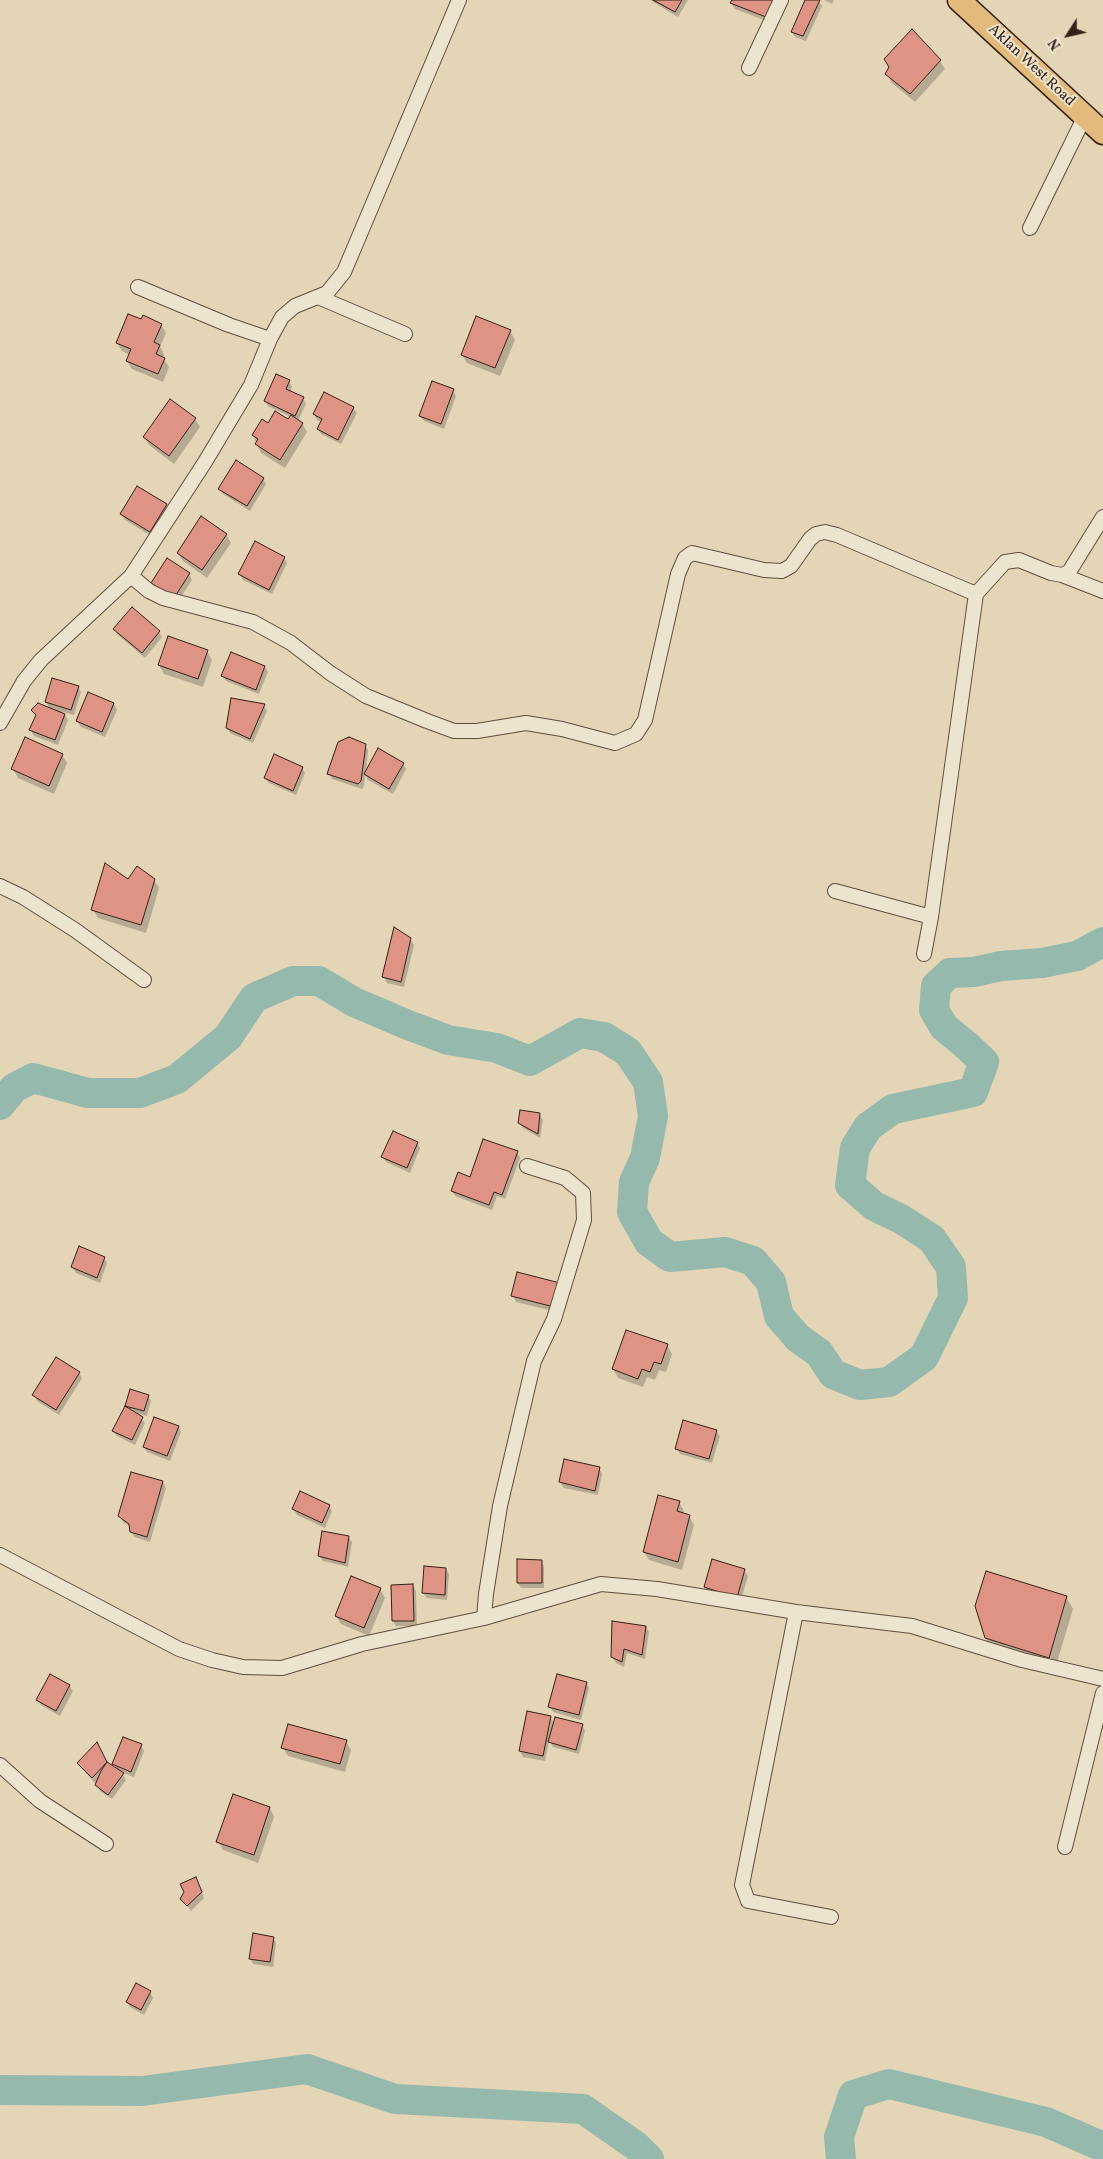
<!DOCTYPE html>
<style>
body{margin:0}
#map{position:relative;width:1103px;height:2159px;overflow:hidden;background:#e4d5b7;font-family:Vollkorn,serif}
canvas{display:block}
.north{position:absolute;left:1043px;top:10px;width:50px;height:50px;-webkit-text-stroke:4px #ede4d0;paint-order:stroke;rotate:235deg;font-size:14px;font-weight:700;line-height:20px;text-align:center;color:#352015}
.north::after{content:'';display:block;margin:auto;width:18px;height:22px;background:#352015;clip-path:polygon(50% 0,100% 100%,50% 72%,0 100%)}
</style>
<div id="map">
<canvas width="1103" height="2159"></canvas>
<div class="north">N</div>
</div>
<script>
const c = document.querySelector('canvas').getContext('2d');
c.lineJoin = 'round';
function fill(path, color) {
  c.fillStyle = color;
  c.fill(path, 'evenodd');
}
function shape(rows) {
  const path = new Path2D();
  for (const r of rows) {
    path.moveTo(r[0], r[1]);
    for (let i = 2; i < r.length; i += 2) path.lineTo(r[i], r[i + 1]);
  }
  return path;
}
function trace(path, color, width, dash) {
  c.strokeStyle = color;
  c.lineWidth = width;
  c.lineCap = dash ? 'butt' : 'round';
  c.setLineDash(dash || []);
  c.stroke(path);
}
function drawText(font, color, halo, rows, align = 'center') {
  c.font = font + ' Vollkorn,serif';
  c.lineWidth = 4;
  c.setLineDash([]);
  c.textBaseline = 'middle';
  c.strokeStyle = halo;
  c.fillStyle = color;
  for (const [text, x, y, turn = 0] of rows) {
    c.save();
    c.translate(x, y);
    c.rotate((+turn || 0) * Math.PI / 180);
    c.textAlign = isNaN(turn) ? turn : align;
    if (halo) c.strokeText(text, 0, 0);
    c.fillText(text, 0, 0);
    c.restore();
  }
}
fill(shape([
 [650,0,688,0,678,17],
 [733,0,780,0,769,22,735,9,731,3],
 [806,0,817,0,822,6,806,41,795,37,792,32],
 [824,0,834,0,832,4],
 [940,61,945,69,915,102,892,83,887,74],
 [142,321,161,325,166,333,160,347,164,354,163,358,169,367,163,382,132,369,127,361,130,355,122,351,117,343],
 [510,331,515,340,500,376,467,363,462,355],
 [289,381,292,387,290,392,303,398,306,404,298,421,302,423,307,432,285,468,261,453,253,435,268,425,289,421,291,417,268,406,265,401],
 [453,390,456,396,444,429,424,421,420,416],
 [353,408,357,413,341,444,321,434,318,429,322,422,317,420,314,414],
 [195,419,200,427,174,464,149,445,144,437],
 [263,479,266,484,250,511,223,494,220,489],
 [166,505,169,510,153,537,125,520,121,514],
 [226,534,231,543,207,578,183,561,178,553],
 [284,558,287,563,272,594,243,580,240,574],
 [189,574,192,580,177,603,156,589,153,583],
 [114,629,159,632,162,637,145,658,118,635],
 [207,651,212,660,203,687,164,674,159,665],
 [265,667,268,672,259,694,226,681,223,676],
 [78,687,81,692,74,715,63,712,68,720,58,745,34,736,31,730,36,716,32,710,50,709,46,702],
 [89,694,114,704,117,710,105,737,81,727,77,721],
 [264,705,267,711,253,743,230,733,227,727],
 [365,745,368,750,366,773,403,764,406,769,393,794,368,780,365,775,364,786,362,789,332,779,329,773],
 [62,755,67,763,54,794,18,778,13,769],
 [302,768,305,773,296,795,269,783,265,778],
 [154,880,159,888,146,933,98,918,93,910,128,881],
 [410,939,414,945,404,987,387,983,384,977],
 [539,1114,543,1120,540,1138,523,1128,519,1123],
 [417,1143,420,1148,410,1173,386,1162,383,1157],
 [517,1152,520,1158,505,1199,497,1196,492,1210,455,1196,452,1191],
 [104,1258,107,1263,100,1283,76,1273,72,1267],
 [560,1284,557,1312,516,1302,513,1296],
 [667,1345,672,1354,666,1372,659,1370,655,1380,647,1377,643,1387,618,1378,613,1369],
 [79,1373,82,1378,59,1415,37,1401,34,1395],
 [148,1396,151,1401,147,1416,136,1413,145,1423,135,1445,117,1436,113,1431,126,1406],
 [178,1427,181,1432,170,1461,147,1452,144,1447],
 [716,1431,720,1436,712,1463,680,1454,677,1448],
 [599,1468,602,1474,598,1495,564,1488,560,1482],
 [163,1482,166,1488,150,1542,134,1537,131,1527,123,1522,120,1516],
 [679,1502,684,1511,683,1514,689,1516,694,1525,682,1570,649,1560,644,1552],
 [329,1506,332,1511,325,1528,297,1515,293,1509],
 [348,1537,352,1542,348,1567,323,1561,319,1556],
 [541,1561,544,1567,544,1588,521,1588,518,1583],
 [446,1569,449,1574,447,1600,427,1598,423,1593],
 [744,1570,748,1576,740,1603,708,1593,705,1587],
 [413,1586,416,1591,417,1626,396,1626,393,1621],
 [380,1589,385,1598,369,1636,341,1624,336,1616],
 [1066,1597,1073,1609,1055,1669,993,1650,986,1638],
 [646,1627,649,1632,645,1659,627,1653,624,1667,616,1663,613,1657],
 [586,1683,589,1688,581,1720,553,1712,550,1707],
 [69,1686,73,1691,60,1716,41,1705,37,1700],
 [550,1717,554,1724,582,1725,585,1731,579,1754,553,1747,549,1741,545,1761,523,1757,520,1751],
 [346,1741,351,1750,345,1772,288,1756,283,1748],
 [97,1744,107,1763,117,1770,114,1764,141,1745,144,1751,134,1777,121,1772,126,1780,112,1799,100,1791,97,1785,100,1779,95,1783,78,1764],
 [270,1808,274,1817,258,1863,223,1850,218,1841],
 [198,1884,204,1898,191,1911,182,1899],
 [273,1938,276,1943,273,1967,253,1964,250,1958],
 [150,1992,153,1998,144,2015,130,2007,127,2002]
]), '#0003');
trace(shape([
 [0,1105,14,1088,33,1078,88,1093,140,1093,177,1079,228,1037,254,998,293,981,319,981,354,1002,408,1025,448,1040,497,1048,530,1061,580,1033,604,1037,628,1052,648,1082,653,1116,645,1158,634,1182,632,1212,649,1242,670,1257,725,1252,753,1261,771,1282,779,1316,798,1338,819,1353,833,1374,860,1385,889,1382,924,1357,953,1298,951,1267,932,1239,901,1219,874,1206,850,1185,855,1148,868,1127,893,1109,973,1092,984,1062,966,1045,944,1027,934,1010,936,986,950,973,974,972,1001,966,1042,963,1077,956,1103,942],
 [0,2090,142,2091,307,2069,395,2099,583,2109,636,2146,649,2159],
 [841,2159,839,2137,853,2095,889,2084,1046,2122,1103,2147]
]), '#95b9ad', 30);
const building = shape([
 [653,0,682,0,675,12,653,0],
 [732,0,775,0,766,17,730,3,732,0],
 [805,0,820,0,803,36,791,32,805,0],
 [912,29,941,60,910,94,885,74,889,67,884,59,912,29],
 [128,314,141,319,143,315,162,324,154,342,160,345,156,354,165,358,158,374,126,361,131,349,116,343,128,314],
 [476,316,511,330,495,368,461,355,476,316],
 [276,374,290,380,286,389,304,397,295,416,264,401,276,374],
 [432,381,454,389,441,424,419,416,432,381],
 [324,392,354,407,338,440,317,429,322,419,313,414,324,392],
 [170,399,196,418,169,456,143,437,170,399],
 [275,411,288,419,291,415,303,423,280,460,255,444,258,439,252,435,262,419,268,423,275,411],
 [236,460,264,478,247,506,218,489,236,460],
 [137,486,167,504,150,532,120,514,137,486],
 [201,516,227,534,202,570,177,553,201,516],
 [255,541,285,557,269,590,238,574,255,541],
 [167,558,190,573,174,598,151,583,167,558],
 [132,607,160,631,142,653,113,629,132,607],
 [168,636,208,650,198,679,158,665,168,636],
 [231,652,265,666,256,690,221,676,231,652],
 [52,678,79,686,71,710,45,702,52,678],
 [88,692,114,703,102,732,76,721,88,692],
 [231,698,265,704,250,739,226,728,231,698],
 [38,703,65,714,55,740,29,730,36,715,31,710,38,703],
 [25,737,63,754,49,786,11,769,25,737],
 [349,737,366,744,361,781,358,784,327,774,338,742,349,737],
 [378,748,404,763,389,789,364,774,378,748],
 [274,754,303,767,293,791,264,778,274,754],
 [105,863,128,879,137,866,155,879,141,925,91,910,105,863],
 [394,927,411,938,401,982,382,977,394,927],
 [520,1110,540,1113,538,1134,518,1123,520,1110],
 [393,1131,418,1142,407,1168,381,1157,393,1131],
 [483,1139,518,1151,502,1195,494,1192,489,1205,451,1191,458,1172,470,1177,483,1139],
 [79,1246,105,1257,97,1278,71,1267,79,1246],
 [517,1272,560,1283,554,1307,511,1296,517,1272],
 [626,1330,668,1344,661,1364,654,1362,650,1372,642,1369,638,1379,612,1369,626,1330],
 [56,1357,80,1372,56,1410,32,1395,56,1357],
 [130,1389,149,1395,144,1411,125,1406,130,1389],
 [125,1406,143,1417,132,1440,112,1431,125,1406],
 [154,1417,179,1426,167,1456,143,1447,154,1417],
 [683,1420,717,1430,709,1459,675,1449,683,1420],
 [564,1459,600,1467,595,1491,559,1482,564,1459],
 [131,1472,163,1481,147,1537,130,1532,129,1524,118,1516,131,1472],
 [300,1491,330,1505,322,1523,292,1509,300,1491],
 [658,1495,680,1501,677,1511,690,1515,678,1562,643,1552,658,1495],
 [322,1531,349,1536,345,1563,318,1556,322,1531],
 [517,1559,542,1560,542,1583,517,1583,517,1559],
 [712,1559,745,1569,737,1598,704,1587,712,1559],
 [424,1566,446,1568,445,1595,422,1593,424,1566],
 [986,1571,1067,1596,1049,1658,985,1638,975,1606,986,1571],
 [351,1576,381,1588,364,1628,335,1616,351,1576],
 [413,1584,414,1621,392,1621,391,1585,413,1584],
 [612,1621,646,1626,642,1655,624,1649,622,1662,611,1657,612,1621],
 [50,1674,70,1685,56,1711,36,1700,50,1674],
 [557,1674,587,1682,579,1715,548,1707,557,1674],
 [527,1711,551,1716,543,1756,519,1751,527,1711],
 [555,1717,583,1724,576,1750,548,1742,555,1717],
 [288,1724,347,1740,340,1764,281,1748,288,1724],
 [123,1737,142,1744,131,1772,112,1764,123,1737],
 [97,1742,107,1762,92,1778,77,1763,97,1742],
 [107,1762,124,1773,108,1795,95,1785,101,1771,107,1762],
 [233,1794,270,1807,254,1855,216,1842,233,1794],
 [196,1877,202,1892,187,1906,180,1899,184,1892,180,1884,196,1877],
 [253,1933,274,1937,270,1962,249,1959,253,1933],
 [136,1983,151,1991,141,2010,126,2002,136,1983]
]);
fill(building, '#df9384');
trace(building, '#352015', 1);
const street = shape([
 [749,68,781,0],
 [1030,228,1085,116],
 [138,287,229,325,270,339],
 [318,297,405,334],
 [1062,575,1103,591],
 [131,576,149,591,163,598,253,622,291,643,330,673,366,696,427,721,454,731,477,731,526,723,562,729,615,743,636,734,645,720,678,574,685,558,692,553,764,570,782,571,791,566,810,539,816,534,825,532,837,535,976,594],
 [0,723,24,681,41,660,131,576,205,462,251,385,270,339,282,317,295,306,327,293,344,272,459,0],
 [0,886,23,897,75,930,144,980],
 [835,891,931,917],
 [924,954,931,917,976,594,1005,562,1019,560,1051,573,1062,575,1069,572,1103,517],
 [0,1555,179,1649,212,1660,243,1667,282,1668,362,1644,484,1618,601,1584,657,1589,796,1612,912,1626,1022,1660,1103,1679],
 [796,1612,742,1885,748,1901,831,1917],
 [484,1618,486,1594,500,1506,534,1361,554,1319,584,1220,583,1193,565,1178,527,1166],
 [0,1765,40,1801,106,1844],
 [1065,1847,1103,1693]
]);
const primary = shape([
 [959,0,1103,133]
]);
trace(street, '#614d3e', 16);
trace(primary, '#352015', 25);
trace(street, '#ede4d0', 14);
trace(primary, '#e2ba7c', 22);
drawText('15px', '#352015', '#ede4d0', [
 ["Aklan West Road",1031,66,43]
]);
</script>
